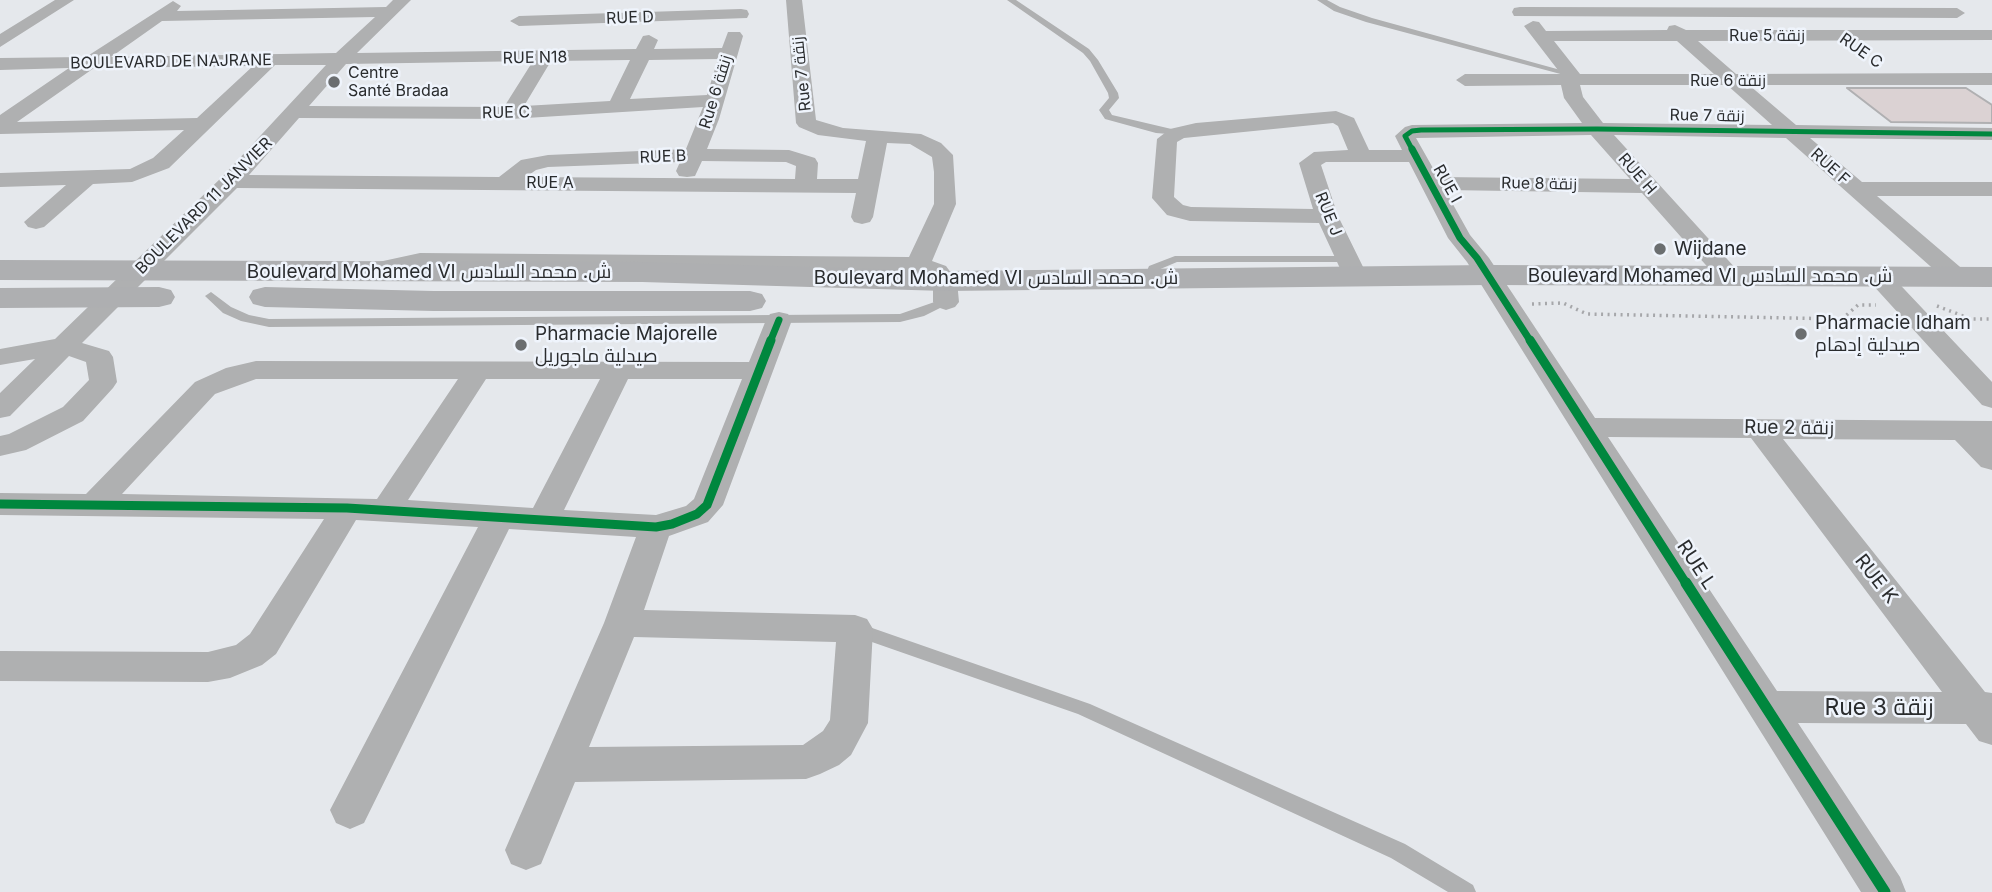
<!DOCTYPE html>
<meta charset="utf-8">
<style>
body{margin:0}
canvas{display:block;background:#e5e8ec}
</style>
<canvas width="1992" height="892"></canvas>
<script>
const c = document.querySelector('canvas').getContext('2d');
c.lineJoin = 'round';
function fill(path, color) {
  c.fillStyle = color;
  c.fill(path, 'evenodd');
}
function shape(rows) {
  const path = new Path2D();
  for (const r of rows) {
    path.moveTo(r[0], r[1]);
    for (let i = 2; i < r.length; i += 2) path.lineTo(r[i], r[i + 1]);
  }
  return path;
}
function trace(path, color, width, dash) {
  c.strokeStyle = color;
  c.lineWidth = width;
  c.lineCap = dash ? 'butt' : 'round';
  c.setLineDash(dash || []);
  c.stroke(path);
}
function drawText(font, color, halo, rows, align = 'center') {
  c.font = font + ' Inter,Cairo,sans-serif';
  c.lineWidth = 5;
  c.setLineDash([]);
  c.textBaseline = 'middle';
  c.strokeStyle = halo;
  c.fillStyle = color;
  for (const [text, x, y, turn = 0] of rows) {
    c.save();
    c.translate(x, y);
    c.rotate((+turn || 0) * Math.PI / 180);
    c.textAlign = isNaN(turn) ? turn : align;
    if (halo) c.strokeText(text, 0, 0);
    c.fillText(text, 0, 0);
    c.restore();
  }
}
const building = shape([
 [1847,88,1966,88,1992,105,1992,123,1891,122,1847,88]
]);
fill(building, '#dbd2d3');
trace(building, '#b0b0b2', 2);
trace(shape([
 [1532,304,1563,303,1587,314,1842,319,1858,305,1876,305],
 [1937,306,1971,319,1992,319]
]), '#a6a7aa', 3.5, [2, 4.5]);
fill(shape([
 [1007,0,1016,0,1089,49,1098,60,1118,93,1119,98,1109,110,1112,115,1180,131,1180,135,1156,133,1105,119,1099,110,1109,98,1108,93,1090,61,1083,53,1007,0],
 [1317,0,1327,0,1340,7,1372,18,1575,74,1568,76,1366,22,1334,11,1317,0],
 [1175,256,1346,256,1352,259,1346,262,1177,262,1158,270,1153,282,1145,282,1143,280,1149,266,1175,256],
 [211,292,231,307,249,315,269,319,900,314,946,298,952,302,924,316,900,322,269,327,241,321,223,313,205,296,211,292],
 [855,622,1090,704,1405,844,1473,885,1476,892,1448,892,1391,858,1078,714,849,634,847,629,849,624,855,622]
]), '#afb0b1');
fill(shape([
 [55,0,74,0,0,47,0,34,55,0],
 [393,0,411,0,357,53,636,49,643,36,649,35,658,40,654,49,722,48,728,32,740,32,743,36,719,119,707,149,789,150,815,158,818,163,817,179,858,179,866,141,818,135,799,127,796,123,786,0,802,0,816,120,843,128,921,134,941,143,953,155,956,204,932,261,946,266,957,281,959,302,955,307,946,310,937,307,933,302,933,282,928,276,915,271,420,267,369,278,360,276,357,271,360,266,420,253,909,257,934,204,934,172,932,157,910,144,887,143,873,217,870,222,862,224,854,222,851,217,856,193,237,188,82,343,109,351,113,357,117,382,113,388,83,421,26,450,0,456,0,436,9,434,63,407,89,380,86,362,69,356,10,416,0,418,0,393,35,359,0,365,0,349,55,339,223,176,326,65,275,65,169,168,132,182,93,184,44,227,36,229,28,227,24,222,66,185,0,187,0,173,130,169,153,158,184,130,0,134,0,115,69,68,0,70,0,58,86,57,173,1,181,6,177,11,386,7,393,0],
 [375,17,336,53,111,57,162,21,375,17],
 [718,59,707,95,630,99,649,60,718,59],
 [630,60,610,101,524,106,551,61,630,60],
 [533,61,504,107,309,106,346,64,533,61],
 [253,66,197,118,17,122,94,68,253,66],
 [703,107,686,149,548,155,521,160,499,177,249,175,299,118,510,119,703,107],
 [702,161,786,162,796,166,795,179,526,177,536,170,548,167,680,162,676,171,679,176,687,177,695,176,702,161],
 [1520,7,1957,8,1965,13,1957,18,1514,16,1512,12,1514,8,1520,7],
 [741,9,747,10,749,14,747,18,519,26,510,21,519,16,741,9],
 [1533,21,1539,22,1546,31,1667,30,1669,26,1675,25,1686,30,1992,30,1992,40,1698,41,1736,74,1992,73,1992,85,1749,85,1796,125,1992,128,1992,140,1810,138,1862,182,1992,182,1992,196,1877,196,1966,272,1969,277,1966,282,1957,284,1948,282,1786,138,1614,135,1738,271,1741,276,1738,281,1729,283,1720,281,1642,193,1445,190,1470,235,1489,258,1595,418,1992,421,1992,470,1981,467,1955,440,1783,439,1985,692,1992,693,1992,745,1979,741,1966,724,1798,723,1900,877,1906,892,1861,892,1467,262,1448,238,1409,162,1326,162,1321,165,1338,216,1368,277,1365,282,1356,284,1347,282,1344,277,1319,223,1190,221,1167,215,1152,198,1157,139,1170,129,1196,123,1336,111,1354,118,1369,150,1402,150,1395,136,1405,127,1412,125,1582,123,1564,98,1561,85,1465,86,1456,80,1465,74,1561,74,1524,26,1533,21],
 [1554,41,1677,41,1714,74,1580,74,1554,41],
 [1580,85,1727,85,1772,125,1603,123,1583,97,1580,85],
 [1333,123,1338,126,1348,150,1314,152,1299,163,1313,209,1191,207,1183,205,1174,197,1177,142,1184,138,1333,123],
 [1591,135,1630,179,1438,177,1416,138,1591,135],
 [1608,437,1751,438,1942,692,1777,691,1608,437],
 [1879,270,1888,272,1992,382,1992,408,1982,405,1870,282,1867,277,1870,272,1879,270],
 [779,312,788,314,792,320,723,505,708,522,669,536,644,610,855,615,867,619,873,629,868,723,851,755,839,765,820,774,806,779,575,782,541,864,526,870,511,864,505,850,604,623,636,537,509,529,364,823,350,829,336,823,330,810,478,527,356,520,276,654,262,665,230,678,208,682,0,681,0,651,208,652,236,645,250,634,324,519,0,515,0,493,86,494,195,382,226,368,256,361,749,362,766,320,770,314,779,312],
 [256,379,458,379,377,499,122,494,215,394,256,379],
 [486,379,600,379,533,508,408,500,486,379],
 [628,379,742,379,694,499,686,506,656,515,564,510,628,379],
 [634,637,836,642,830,720,823,731,803,745,589,747,634,637]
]), '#afb0b1');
fill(shape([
 [0,260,642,262,945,271,1488,265,1992,267,1992,287,1488,285,945,291,642,282,0,280,0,260],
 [159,287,171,290,175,297,171,304,159,307,0,308,0,288,159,287],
 [265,287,434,291,750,291,762,294,766,301,762,308,750,311,434,311,265,307,253,304,249,297,253,290,265,287]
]), '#aeafb1');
trace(shape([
 [1413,151,1405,136,1412,131,1421,130,1597,129,1992,134]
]), '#00873e', 5);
trace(shape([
 [1412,149,1460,238,1477,258,1531,342],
 [770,342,779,320]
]), '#00873e', 7);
trace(shape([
 [1530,340,1687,585],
 [0,504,347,508,656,527,672,524,697,514,707,505,771,340]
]), '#00873e', 9);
trace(shape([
 [1686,583,1885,892]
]), '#00873e', 11);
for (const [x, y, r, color] of [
 [334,82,7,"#6b6e70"],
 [1660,249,7,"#6b6e70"],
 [1801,334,7,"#6b6e70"],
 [521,345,7,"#6b6e70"]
]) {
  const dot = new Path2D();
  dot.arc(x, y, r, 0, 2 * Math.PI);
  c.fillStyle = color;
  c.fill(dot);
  trace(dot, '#eff4fc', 2.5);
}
drawText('16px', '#2a2c2e', '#eff4fc', [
 ["RUE D",630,18,-2],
 ["Rue 5 زنقة",1767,36],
 ["RUE C",1861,51,35],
 ["RUE N18",535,58,-1],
 ["BOULEVARD DE NAJRANE",171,62,-1],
 ["Rue 7 زنقة",802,74,-96],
 ["Rue 6 زنقة",1728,81],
 ["Rue 6 زنقة",716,92,-73],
 ["RUE C",506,113,-1],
 ["Rue 7 زنقة",1707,116,1],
 ["RUE B",663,157,-2],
 ["RUE F",1830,167,42],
 ["RUE H",1637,174,49],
 ["RUE A",550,183],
 ["RUE I",1447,184,61],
 ["Rue 8 زنقة",1539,184,1],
 ["BOULEVARD 11 JANVIER",204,206,-45],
 ["RUE J",1328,214,68]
]);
drawText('16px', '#2a2c2e', '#eff4fc', [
 ["Centre",348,73],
 ["Santé Bradaa",348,91]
], 'left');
drawText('19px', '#2a2c2e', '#eff4fc', [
 ["Wijdane",1674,249],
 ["Pharmacie Idham",1815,323],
 ["صيدلية إدهام",1815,345],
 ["Pharmacie Majorelle",535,334],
 ["صيدلية ماجوريل",535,356]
], 'left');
drawText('19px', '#2a2c2e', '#eff4fc', [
 ["Boulevard Mohamed VI ش. محمد السادس",429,272],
 ["Boulevard Mohamed VI ش. محمد السادس",1710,276],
 ["Boulevard Mohamed VI ش. محمد السادس",996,278],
 ["Rue 2 زنقة",1789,428,1],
 ["RUE L",1696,565,57],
 ["RUE K",1876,579,52]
]);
drawText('23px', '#2a2c2e', '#eff4fc', [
 ["Rue 3 زنقة",1879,708]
]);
</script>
